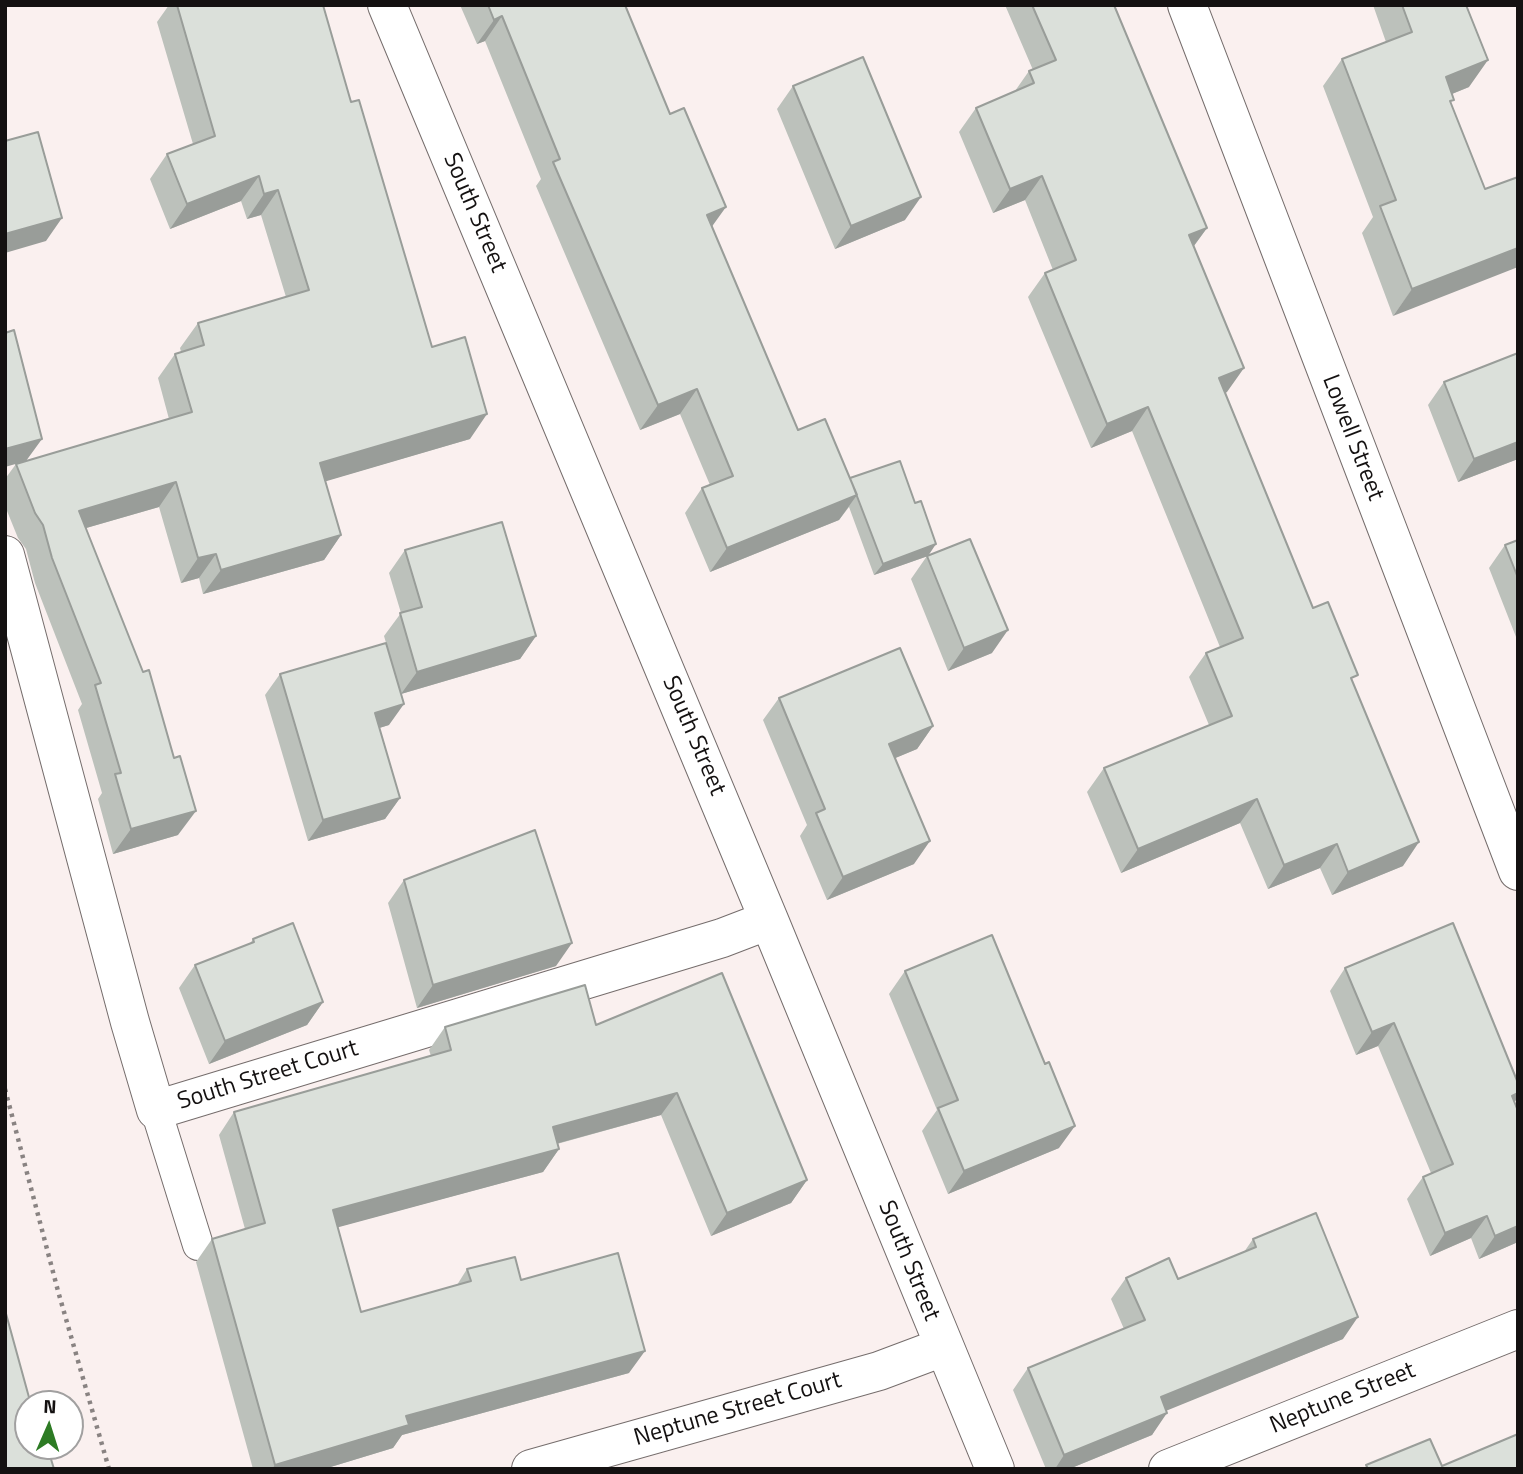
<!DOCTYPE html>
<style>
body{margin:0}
#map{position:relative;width:1523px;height:1474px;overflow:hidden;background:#faf0ef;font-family:"Titillium Web",sans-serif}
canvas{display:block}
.frame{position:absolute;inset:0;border:7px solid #141111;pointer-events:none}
.north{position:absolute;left:14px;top:1390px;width:70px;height:70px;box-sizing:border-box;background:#fff;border:2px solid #a1a0a0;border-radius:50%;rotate:3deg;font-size:19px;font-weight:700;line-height:28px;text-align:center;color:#141111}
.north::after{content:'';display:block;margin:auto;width:24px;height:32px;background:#2d7b24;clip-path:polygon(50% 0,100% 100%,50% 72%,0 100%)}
</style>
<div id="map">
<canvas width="1523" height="1474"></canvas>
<div class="frame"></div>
<div class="north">N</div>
</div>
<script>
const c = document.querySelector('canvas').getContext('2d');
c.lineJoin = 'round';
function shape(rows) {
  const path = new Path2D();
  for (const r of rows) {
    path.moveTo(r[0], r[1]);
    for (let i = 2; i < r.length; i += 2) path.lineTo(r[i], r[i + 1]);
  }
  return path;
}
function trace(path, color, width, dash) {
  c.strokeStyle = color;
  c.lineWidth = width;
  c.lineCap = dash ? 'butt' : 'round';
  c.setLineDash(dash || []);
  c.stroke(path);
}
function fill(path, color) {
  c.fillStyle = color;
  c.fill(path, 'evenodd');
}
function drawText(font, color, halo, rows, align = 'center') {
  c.font = font + ' "Titillium Web",sans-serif';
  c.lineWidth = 7;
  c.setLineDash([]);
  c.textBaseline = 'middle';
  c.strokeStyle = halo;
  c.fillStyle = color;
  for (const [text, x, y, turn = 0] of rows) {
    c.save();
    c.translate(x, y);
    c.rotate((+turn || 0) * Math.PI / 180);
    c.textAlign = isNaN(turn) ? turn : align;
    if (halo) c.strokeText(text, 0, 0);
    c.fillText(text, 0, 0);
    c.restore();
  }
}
const service = shape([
 [156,1110,198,1245]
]);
const minor = shape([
 [387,5,769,920,995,1469],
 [1187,5,1518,871],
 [5,555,130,1022,156,1110,722,938,769,920],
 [531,1469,879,1371,943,1347],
 [1168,1469,1518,1329]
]);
trace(service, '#756d6c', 32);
trace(minor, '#756d6c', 40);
trace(shape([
 [5,1089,58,1291,109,1469]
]), '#898382', 4.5, [3.5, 5]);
trace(service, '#fff', 30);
trace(minor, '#fff', 38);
fill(shape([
 [169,5,323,5,351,102,432,347,470,439,325,481,341,535,324,560,203,594,199,578,181,583,159,507,86,528,178,835,113,854,98,799,102,793,78,710,82,704,35,583,26,549,18,538,5,506,5,479,16,464,169,419,158,378,175,354,181,352,180,348,198,323,286,297,261,215,247,219,241,201,170,229,150,179,167,154,193,144,157,22],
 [460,5,625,5,712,226,798,430,928,556,874,575,849,507,839,520,710,572,685,513,702,488,710,485,680,414,640,430,536,186,541,179,485,41,477,44],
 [1005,5,1114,5,1207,228,1194,246,1227,392,1225,393,1313,608,1353,682,1403,866,1332,895,1320,868,1268,889,1240,823,1121,873,1087,792,1104,768,1209,725,1189,677,1206,653,1220,647,1132,431,1091,448,1028,297,1045,273,1053,270,1025,200,993,213,959,132,976,108,1015,91,1029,71,1033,70],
 [1373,5,1469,5,1467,6,1469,87,1452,94,1451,104,1485,189,1393,316,1362,233,1373,217,1323,86,1342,59,1386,42],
 [793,86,905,220,835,249,777,109],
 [1518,353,1518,459,1458,482,1428,405,1444,382],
 [1518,540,1518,642,1489,568,1505,545],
 [405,550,536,636,520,659,401,694,384,636,401,613,389,573],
 [927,556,992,653,948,671,911,579],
 [280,674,389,725,379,728,400,798,385,819,308,841,265,695],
 [779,698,933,726,917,749,895,758,914,864,827,900,800,836,807,825,763,720],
 [404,880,556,966,417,1008,388,903],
 [253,939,323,1002,307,1025,209,1064,179,988,195,965,250,944],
 [1345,968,1518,1083,1518,1097,1514,1102,1518,1111,1518,1242,1479,1259,1471,1238,1430,1256,1407,1199,1423,1177,1431,1173,1378,1046,1356,1055,1330,991],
 [905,971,1045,1064,1059,1148,948,1194,922,1131,937,1110,889,994],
 [596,1025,807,1180,791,1203,711,1236,661,1115,557,1144,559,1149,543,1172,337,1227,361,1312,457,1285,467,1269,521,1280,629,1373,402,1435,393,1448,324,1469,253,1469,196,1262,212,1239,245,1229,219,1135,234,1112,431,1056,429,1050,445,1027],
 [1253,1239,1343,1339,1166,1410,1152,1435,1069,1469,1046,1469,1013,1390,1028,1368,1124,1329,1111,1299,1126,1278,1178,1279,1244,1252]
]), '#bcc1bb');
fill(shape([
 [502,16,485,41,477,44,494,20],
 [1488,60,1469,87,1427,104,1446,77],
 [259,176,241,201,170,229,187,204],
 [1042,176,1025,200,993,213,1010,189],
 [278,190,261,215,247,219,264,194],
 [921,197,905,220,835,249,851,226],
 [726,207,708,232,707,215],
 [62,218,46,241,5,253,5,234],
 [1207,228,1190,251,1189,235],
 [1518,248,1518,267,1393,316,1412,289],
 [1244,368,1227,392,1203,402,1219,378],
 [697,389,680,414,640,430,658,405],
 [1148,407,1132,431,1091,448,1107,424],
 [487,414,470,439,303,488,320,463],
 [42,439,26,461,5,467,5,449],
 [1518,442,1518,459,1458,482,1474,459],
 [176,482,159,507,62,535,79,511],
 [857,495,839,520,710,572,727,548],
 [341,535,324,560,203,594,221,570],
 [936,544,928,556,874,575,883,564],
 [216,554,199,578,181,583,198,558],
 [1008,630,992,653,948,671,964,648],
 [536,636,520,659,401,694,417,672],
 [404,704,389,725,360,734,375,713],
 [933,726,917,749,874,767,889,744],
 [400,798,385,819,308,841,323,820],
 [1257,799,1240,823,1121,873,1138,849],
 [196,811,178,835,113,854,131,829],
 [930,841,914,864,827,900,843,877],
 [1419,842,1403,866,1332,895,1348,872],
 [1337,844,1320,868,1268,889,1284,865],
 [572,943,556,966,417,1008,433,985],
 [323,1002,307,1025,209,1064,225,1041],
 [1394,1023,1378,1046,1356,1055,1372,1032],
 [677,1093,661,1115,537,1149,553,1127],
 [1518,1093,1518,1097,1506,1115,1512,1096],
 [1075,1126,1059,1148,948,1194,964,1171],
 [559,1149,543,1172,317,1233,333,1210],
 [807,1180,791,1203,711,1236,727,1213],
 [1487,1216,1471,1238,1430,1256,1445,1233],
 [1518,1226,1518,1242,1479,1259,1495,1236],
 [1358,1317,1343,1339,1146,1419,1161,1397],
 [645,1351,629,1373,402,1435,393,1448,324,1469,272,1469,275,1465,406,1416],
 [1167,1413,1152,1435,1069,1469,1055,1469,1064,1455]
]), '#999d99');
const building = shape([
 [177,5,323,5,351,102,359,100,432,347,465,337,487,414,320,463,341,535,221,570,216,554,198,558,176,482,79,511,143,672,149,670,174,758,180,756,196,811,131,829,115,774,121,773,95,685,101,683,52,558,43,525,35,513,16,464,192,412,175,354,204,345,198,323,309,290,278,190,264,194,259,176,187,204,167,154,215,136,177,5],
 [488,5,625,5,670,114,684,108,726,207,707,215,798,430,825,419,857,495,727,548,702,488,733,476,697,389,658,405,553,162,560,159,502,16,494,20,488,5],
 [1032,5,1114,5,1207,228,1189,235,1244,368,1219,378,1313,608,1328,602,1358,675,1351,678,1419,842,1348,872,1337,844,1284,865,1257,799,1138,849,1104,768,1232,716,1206,653,1243,638,1148,407,1107,424,1045,273,1076,260,1042,176,1010,189,976,108,1034,83,1029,71,1056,60,1032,5],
 [1402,5,1466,5,1488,60,1446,77,1454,100,1450,101,1485,189,1518,177,1518,248,1412,289,1380,206,1396,200,1342,59,1412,32,1402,5],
 [863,57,921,197,851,226,793,86,863,57],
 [38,132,62,218,5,234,5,141,38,132],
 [14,330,42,439,5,449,5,333,14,330],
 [1518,353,1518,442,1474,459,1444,382,1518,353],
 [900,461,915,503,921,501,936,544,883,564,850,478,900,461],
 [502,522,536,636,417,672,400,613,422,607,405,550,502,522],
 [970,539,1008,630,964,648,927,556,970,539],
 [1518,540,1518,578,1505,545,1518,540],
 [386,643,404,704,375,713,400,798,323,820,280,674,386,643],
 [900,648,933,726,889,744,930,841,843,877,816,813,825,809,779,698,900,648],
 [535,830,572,943,433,985,404,880,535,830],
 [293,923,323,1002,225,1041,195,965,254,942,253,939,293,923],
 [1453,923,1518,1083,1518,1093,1512,1096,1518,1111,1518,1226,1495,1236,1487,1216,1445,1233,1423,1177,1453,1164,1394,1023,1372,1032,1345,968,1453,923],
 [992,935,1045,1064,1049,1062,1075,1126,964,1171,938,1108,958,1100,905,971,992,935],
 [722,973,807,1180,727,1213,677,1093,553,1127,559,1149,333,1210,361,1312,471,1281,467,1269,515,1257,521,1280,618,1253,645,1351,406,1416,409,1425,275,1465,212,1239,265,1223,234,1112,451,1050,445,1027,585,985,596,1025,722,973],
 [1316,1213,1358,1317,1161,1397,1167,1413,1064,1455,1028,1368,1145,1320,1126,1278,1169,1258,1178,1279,1256,1247,1253,1239,1316,1213],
 [5,1310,30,1401,33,1401,34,1404,28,1404,28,1446,47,1446,54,1469,5,1469,5,1310],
 [1518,1434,1518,1469,1368,1469,1366,1465,1430,1439,1442,1466,1518,1434]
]);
fill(building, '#dbe0da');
trace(building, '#999d99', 2);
drawText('24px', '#141111', '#fff', [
 ["South Street",474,213,67],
 ["Lowell Street",1352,438,69],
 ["South Street",693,736,67],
 ["South Street Court",268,1076,-17],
 ["South Street",908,1261,68],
 ["Neptune Street",1343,1399,-22],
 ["Neptune Street Court",738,1410,-16]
]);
</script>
